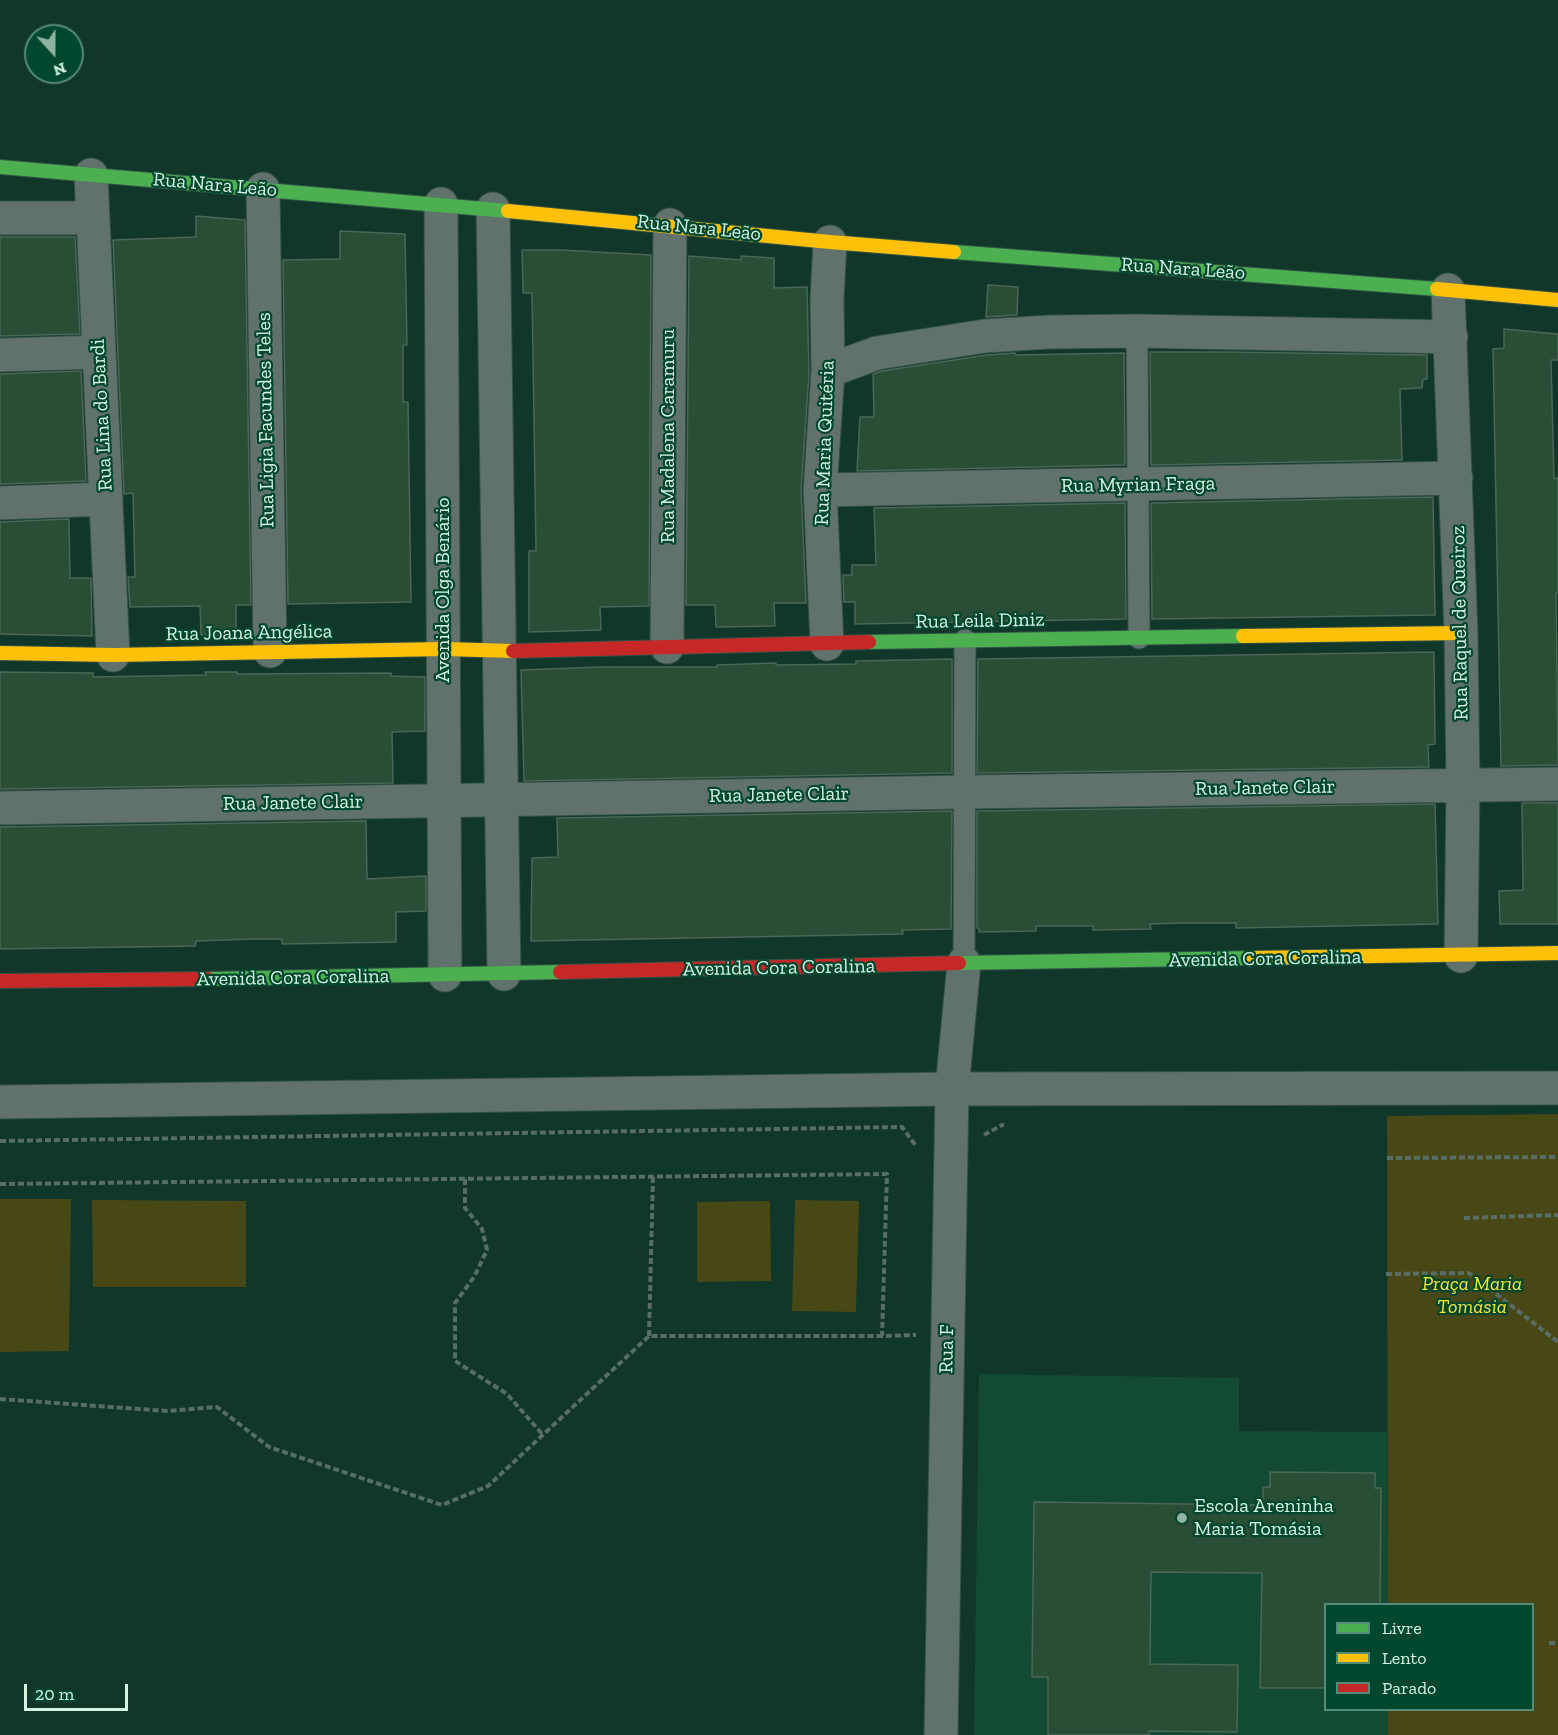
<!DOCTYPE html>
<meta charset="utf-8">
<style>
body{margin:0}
#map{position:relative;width:1558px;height:1735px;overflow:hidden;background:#10372a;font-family:"Zilla Slab",serif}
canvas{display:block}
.legend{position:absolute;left:1324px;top:1603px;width:210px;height:108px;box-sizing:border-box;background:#00472f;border:2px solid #558c77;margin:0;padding:8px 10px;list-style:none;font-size:18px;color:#d5f4e3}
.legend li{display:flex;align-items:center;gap:12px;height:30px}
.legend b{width:30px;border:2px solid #558c77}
.north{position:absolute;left:24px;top:24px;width:60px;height:60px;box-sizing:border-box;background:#00472f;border:2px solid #558c77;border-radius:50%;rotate:159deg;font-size:16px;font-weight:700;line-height:24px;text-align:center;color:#d5f4e3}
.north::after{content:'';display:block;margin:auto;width:21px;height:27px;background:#90b2a2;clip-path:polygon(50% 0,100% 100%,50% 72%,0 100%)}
.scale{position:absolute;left:24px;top:1684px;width:104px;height:27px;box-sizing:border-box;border:3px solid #d5f4e3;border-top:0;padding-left:8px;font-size:18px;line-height:21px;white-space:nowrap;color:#d5f4e3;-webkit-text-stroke:4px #00472f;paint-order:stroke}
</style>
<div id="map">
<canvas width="1558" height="1735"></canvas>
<ul class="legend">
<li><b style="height:8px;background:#4caf50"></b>Livre</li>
<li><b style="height:8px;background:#ffc107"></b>Lento</li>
<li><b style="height:8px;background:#c62828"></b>Parado</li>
</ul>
<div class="north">N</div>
<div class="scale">20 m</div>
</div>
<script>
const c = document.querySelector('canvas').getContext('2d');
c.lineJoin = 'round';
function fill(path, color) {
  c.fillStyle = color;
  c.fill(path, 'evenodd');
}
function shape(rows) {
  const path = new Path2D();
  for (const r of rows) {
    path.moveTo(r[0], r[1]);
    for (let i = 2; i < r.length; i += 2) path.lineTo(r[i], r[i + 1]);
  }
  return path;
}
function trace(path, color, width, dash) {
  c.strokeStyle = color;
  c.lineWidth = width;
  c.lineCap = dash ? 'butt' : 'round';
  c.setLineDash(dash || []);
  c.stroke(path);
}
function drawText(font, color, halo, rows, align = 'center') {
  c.font = font + ' "Zilla Slab",serif';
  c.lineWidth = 4.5;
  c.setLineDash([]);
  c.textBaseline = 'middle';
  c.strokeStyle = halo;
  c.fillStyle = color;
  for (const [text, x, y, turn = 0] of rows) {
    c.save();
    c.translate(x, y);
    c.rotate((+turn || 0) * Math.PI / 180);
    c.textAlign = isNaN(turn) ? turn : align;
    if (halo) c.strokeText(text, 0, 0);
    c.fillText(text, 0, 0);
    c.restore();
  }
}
fill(shape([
 [979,1374,1239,1378,1239,1431,1387,1432,1388,1604,1326,1604,1326,1710,1388,1710,1388,1735,974,1735]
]), '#134a34');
fill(shape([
 [1558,1114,1558,1735,1388,1735,1388,1710,1532,1710,1532,1604,1388,1604,1387,1116],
 [0,1199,71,1199,69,1351,0,1352],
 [92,1200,246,1201,246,1287,93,1287],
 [795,1200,859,1201,856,1312,792,1311],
 [770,1201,771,1281,697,1282,697,1202]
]), '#484817');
const building = shape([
 [196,216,245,220,251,605,236,605,236,634,201,635,200,606,130,607,128,577,135,577,133,493,124,494,113,240,196,237,196,216],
 [340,231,405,234,407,345,403,345,403,402,408,402,411,602,288,604,283,260,340,259,340,231],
 [0,237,75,237,80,334,0,336,0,237],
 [522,250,561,250,651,255,649,606,600,607,601,630,529,632,529,551,536,551,532,293,523,293,522,250],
 [689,256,741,260,741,256,774,258,774,288,807,287,809,374,801,490,806,603,774,603,775,626,716,627,715,605,686,605,689,256],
 [988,285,1018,287,1017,315,986,317,988,285],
 [1504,329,1558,334,1558,360,1551,360,1554,478,1558,478,1558,593,1556,593,1558,765,1501,766,1493,349,1504,348,1504,329],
 [1150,352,1229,352,1427,355,1427,379,1423,379,1422,388,1400,389,1402,460,1151,465,1150,352],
 [1015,353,1015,355,1124,353,1125,465,857,471,860,417,874,417,873,374,882,371,987,355,1015,353],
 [81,371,86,481,0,484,0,374,81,371],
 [1433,497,1435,615,1152,619,1151,503,1433,497],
 [1125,503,1126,619,855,624,855,602,844,602,843,575,852,575,852,565,876,565,874,508,1125,503],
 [69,519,70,578,91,578,92,636,0,634,0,522,69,519],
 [1434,652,1435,744,1428,745,1429,767,977,773,978,659,1434,652],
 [952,659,952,773,524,781,521,670,601,667,717,667,717,665,776,663,776,665,856,664,856,661,952,659],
 [0,672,93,673,93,677,206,675,205,672,237,672,237,674,391,673,391,676,425,677,425,731,392,732,393,783,0,789,0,672],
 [1522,803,1558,803,1558,924,1500,924,1499,891,1523,890,1522,803],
 [1435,804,1438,924,1236,928,1236,923,1179,923,1150,924,1151,929,1093,930,1093,926,1036,926,1036,931,979,932,979,928,977,928,977,811,1435,804],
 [952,811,951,929,902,930,903,934,531,941,532,858,558,857,557,818,952,811],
 [366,821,367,879,426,876,426,911,396,912,396,942,282,944,282,939,253,939,196,941,195,946,0,949,0,827,366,821],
 [1270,1472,1375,1473,1375,1488,1381,1488,1380,1605,1326,1605,1326,1688,1260,1688,1262,1573,1151,1572,1150,1664,1238,1665,1237,1732,1149,1731,1149,1735,1048,1735,1048,1677,1032,1677,1034,1502,1263,1505,1263,1487,1270,1487,1270,1472]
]);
fill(building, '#294d35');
trace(building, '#4c6658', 1.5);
const lane = shape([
 [1137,331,1139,638],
 [964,963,965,640]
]);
const street = shape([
 [91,175,113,655],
 [263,189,270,651],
 [441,204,445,975],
 [493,209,504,974],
 [0,218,93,218],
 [1448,290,1461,633,1463,785,1461,956],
 [0,355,99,352],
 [828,371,877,353,985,336,1050,332,1137,331,1451,337],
 [820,490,1456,478],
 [0,503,106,499],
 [827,644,820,490,828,371,827,299,830,242],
 [667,647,670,225],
 [0,808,965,792,1558,784],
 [0,1102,952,1089,1558,1088],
 [941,1735,952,1089,964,963]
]);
const fast = shape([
 [0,167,508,211],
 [954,252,1437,289],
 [869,642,1243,636],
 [959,963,1253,958],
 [208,979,560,972]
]);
const slow = shape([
 [508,211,830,242,954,252],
 [1437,289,1558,300],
 [1243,636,1461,633],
 [0,653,113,655,444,649,513,651],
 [1253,958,1558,953]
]);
const jam = shape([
 [513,651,869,642],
 [560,972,959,963],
 [0,981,208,979]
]);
trace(lane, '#335247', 23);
trace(street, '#335247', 35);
trace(fast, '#335247', 16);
trace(slow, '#335247', 16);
trace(jam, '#335247', 16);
trace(shape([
 [984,1135,1002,1125,1004,1125],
 [0,1141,902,1127,916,1146],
 [1387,1158,1558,1157],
 [465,1179,465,1208,482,1229,487,1250,474,1277,455,1303,455,1361,507,1394,543,1435],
 [0,1184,887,1174,882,1336,916,1335],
 [1464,1218,1558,1215],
 [1386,1274,1469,1273,1558,1342],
 [649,1336,653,1177],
 [0,1399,167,1411,217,1407,269,1447,442,1505,488,1486,649,1336,882,1336],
 [1549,1643,1558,1643]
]), '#576d65', 4, [6, 3]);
trace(lane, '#60726b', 21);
trace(street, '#60726b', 33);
trace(fast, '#4caf50', 14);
trace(slow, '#ffc107', 14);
trace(jam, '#c62828', 14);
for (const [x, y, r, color] of [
 [1182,1518,6,"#90b2a2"]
]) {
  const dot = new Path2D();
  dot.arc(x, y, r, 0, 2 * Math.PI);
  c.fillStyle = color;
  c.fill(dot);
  trace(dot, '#00472f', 2);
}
drawText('20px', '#d5f4e3', '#00472f', [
 ["Rua Nara Leão",215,185,5],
 ["Rua Nara Leão",699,228,6],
 ["Rua Nara Leão",1183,269,4],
 ["Rua Lina do Bardi",102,415,-93],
 ["Rua Ligia Facundes Teles",266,420,-91],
 ["Rua Madalena Caramuru",668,436,-90],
 ["Rua Maria Quitéria",825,443,-88],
 ["Rua Myrian Fraga",1138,485,-1],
 ["Avenida Olga Benário",443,590,-90],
 ["Rua Leila Diniz",980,621,-1],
 ["Rua Raquel de Queiroz",1460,623,-91],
 ["Rua Joana Angélica",249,633,-1],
 ["Rua Janete Clair",1265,788,-1],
 ["Rua Janete Clair",779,795,-1],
 ["Rua Janete Clair",293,803,-1],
 ["Avenida Cora Coralina",1265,959,-1],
 ["Avenida Cora Coralina",779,968,-1],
 ["Avenida Cora Coralina",293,978,-1],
 ["Rua F",947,1349,-89]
]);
drawText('italic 20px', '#f9e532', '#00472f', [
 ["Praça Maria",1472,1284],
 ["Tomásia",1472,1307]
]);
drawText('20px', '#d5f4e3', '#00472f', [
 ["Escola Areninha",1194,1506],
 ["Maria Tomásia",1194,1529]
], 'left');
</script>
